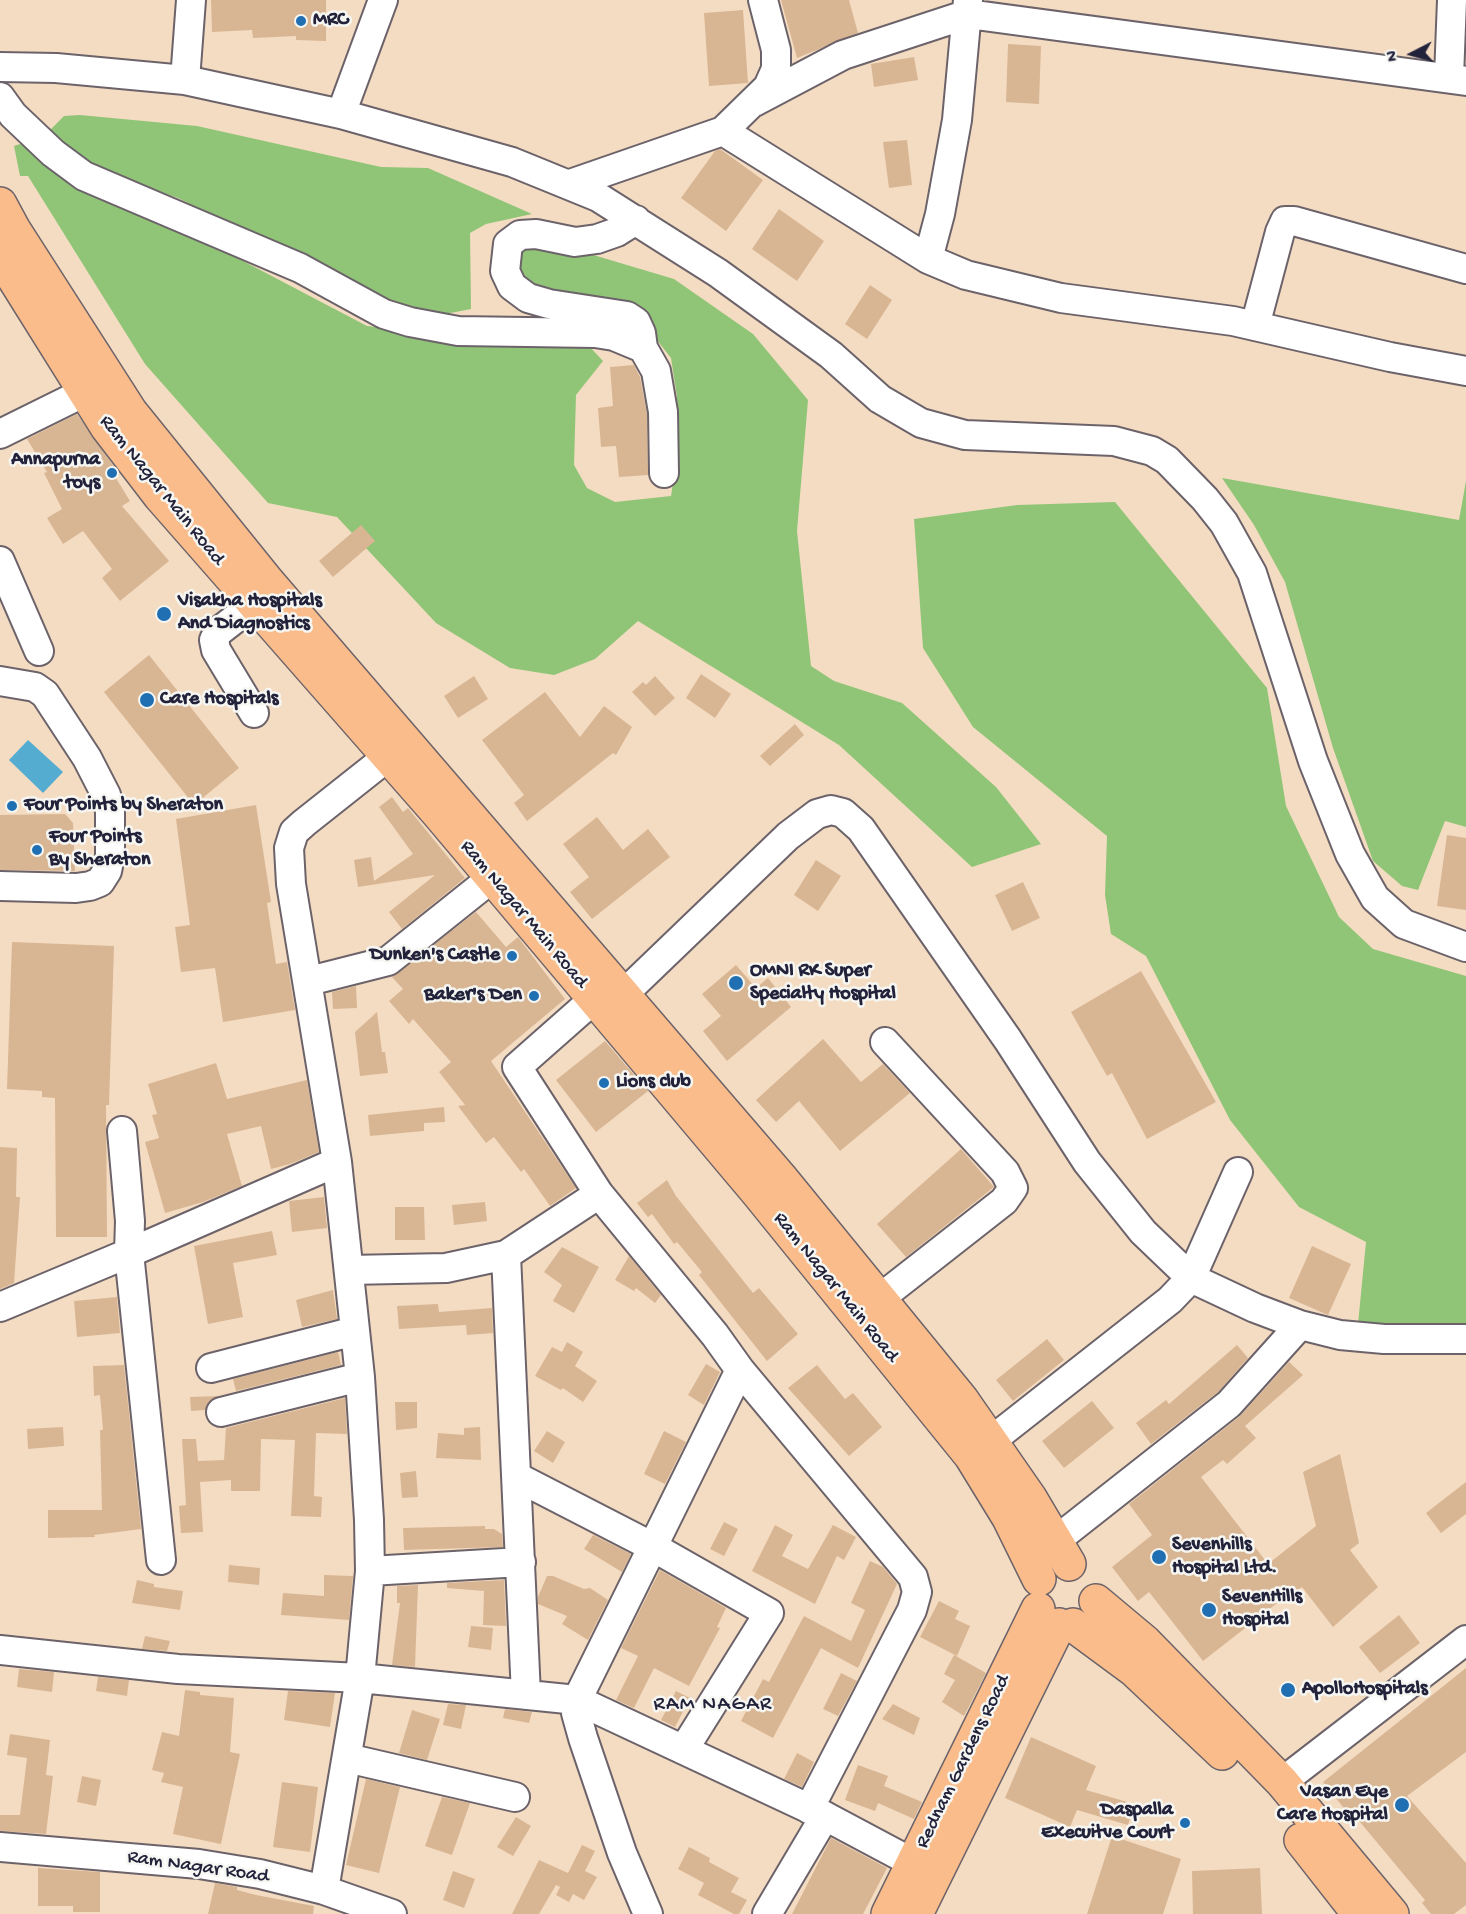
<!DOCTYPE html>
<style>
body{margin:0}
#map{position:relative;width:1466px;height:1914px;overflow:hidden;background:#f4dcc2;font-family:"Gochi Hand",sans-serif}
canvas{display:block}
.north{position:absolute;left:1382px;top:24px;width:60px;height:60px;-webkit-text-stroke:4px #f6f6f2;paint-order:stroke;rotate:264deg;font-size:16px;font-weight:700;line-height:24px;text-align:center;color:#22223b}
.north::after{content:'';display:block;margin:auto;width:21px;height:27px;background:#22223b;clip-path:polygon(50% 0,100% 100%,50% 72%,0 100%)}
</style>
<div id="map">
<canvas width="1466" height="1914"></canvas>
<div class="north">N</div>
</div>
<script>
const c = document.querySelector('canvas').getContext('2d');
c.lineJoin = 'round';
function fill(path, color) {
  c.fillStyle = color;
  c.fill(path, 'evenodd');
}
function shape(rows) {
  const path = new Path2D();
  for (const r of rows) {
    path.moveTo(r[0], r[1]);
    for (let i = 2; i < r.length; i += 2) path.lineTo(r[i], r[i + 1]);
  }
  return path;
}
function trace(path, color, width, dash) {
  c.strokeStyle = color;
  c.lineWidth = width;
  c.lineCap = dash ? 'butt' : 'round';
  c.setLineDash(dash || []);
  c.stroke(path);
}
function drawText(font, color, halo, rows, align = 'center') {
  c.font = font + ' "Gochi Hand",sans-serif';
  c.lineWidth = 5;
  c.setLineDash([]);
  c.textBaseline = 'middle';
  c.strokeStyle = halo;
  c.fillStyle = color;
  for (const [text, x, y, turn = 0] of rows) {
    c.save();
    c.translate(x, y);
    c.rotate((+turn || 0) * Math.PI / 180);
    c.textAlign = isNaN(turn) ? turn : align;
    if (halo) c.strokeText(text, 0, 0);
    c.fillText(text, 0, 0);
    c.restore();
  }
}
fill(shape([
 [80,115,197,126,381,167,428,168,532,214,486,224,470,233,471,309,435,316,392,310,291,255,178,198,109,174,51,141,51,129,64,116],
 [20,144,367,326,516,343,589,346,603,361,576,395,574,465,587,488,615,502,671,496,676,463,677,397,671,358,642,321,527,292,512,249,543,240,674,279,753,334,808,400,797,531,811,666,834,681,902,703,996,787,1041,844,972,867,839,745,638,621,595,659,554,675,510,668,436,623,337,517,268,503,145,364,28,176,20,176,14,146],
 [1222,478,1459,520,1466,481,1466,827,1445,821,1418,890,1402,886,1373,861,1333,748,1285,582,1254,525],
 [1115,502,1267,688,1286,806,1339,917,1373,949,1466,976,1466,1325,1458,1327,1358,1324,1366,1242,1299,1207,1230,1120,1146,956,1111,934,1105,895,1107,836,973,727,923,648,914,519,1017,505]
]), '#90c577');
fill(shape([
 [28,740,63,772,43,793,9,760]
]), '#55acd1');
fill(shape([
 [211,0,326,0,326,41,296,40,296,36,253,38,252,30,212,32],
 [781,0,849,0,858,33,797,58],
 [743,10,748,83,709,86,704,13],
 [1008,44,1041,46,1039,104,1006,102],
 [914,57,918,80,874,87,871,64],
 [907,140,912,185,889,188,883,142],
 [720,149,763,180,726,231,681,198,715,151],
 [779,209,824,241,797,281,752,249],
 [870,285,892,300,867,339,845,324],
 [634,365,640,377,647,414,648,475,619,477,616,446,601,447,598,408,613,406,610,367],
 [77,414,115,468,111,470,130,501,122,506,169,561,120,601,102,578,112,569,83,531,63,544,47,518,62,509,44,473,47,472,27,439],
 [361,525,375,541,333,577,319,561],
 [149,655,239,768,194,805,104,692],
 [701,674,731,694,715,718,686,698],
 [474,676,488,699,458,718,444,696],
 [655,676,675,698,655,716,632,692,643,682,646,685],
 [545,692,580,737,604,706,632,727,616,755,613,753,527,821,514,803,524,795,482,740],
 [795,724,804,735,770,766,760,756],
 [392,797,403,812,408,808,465,878,402,929,389,912,435,875,358,887,354,860,371,857,374,881,413,854,379,807],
 [256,805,271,902,267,903,276,964,287,962,295,1010,223,1022,215,968,181,972,175,927,190,925,176,819],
 [65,814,73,823,75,871,0,870,0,815],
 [597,817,623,850,648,829,670,857,592,919,570,892,589,877,563,844],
 [1447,835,1466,838,1466,910,1437,906],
 [816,860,841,876,818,911,794,895],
 [1023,882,1040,918,1012,931,995,895],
 [476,912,506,947,518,937,565,999,491,1061,576,1188,550,1206,524,1169,521,1172,494,1137,486,1143,458,1106,465,1105,439,1072,451,1062,413,1019,409,1024,389,1001,403,989,392,977],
 [12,942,114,946,109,1105,106,1105,107,1237,56,1237,55,1098,42,1097,42,1091,7,1089],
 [736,965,756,988,768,978,791,1007,727,1061,703,1031,721,1016,702,994],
 [1141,971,1216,1102,1147,1139,1112,1073,1107,1076,1071,1012],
 [356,986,357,1008,333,1009,332,992],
 [377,1012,382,1052,385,1052,388,1073,360,1076,355,1032],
 [823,1039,861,1082,883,1064,910,1093,840,1151,799,1101,776,1122,756,1100],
 [605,1041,648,1091,596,1132,556,1080],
 [216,1063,227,1099,307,1080,319,1152,290,1164,271,1169,261,1126,227,1134,242,1186,203,1202,165,1213,145,1142,159,1138,152,1115,157,1114,148,1084],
 [444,1107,445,1122,424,1123,424,1131,370,1136,368,1115],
 [0,1147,17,1148,16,1197,20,1197,14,1283,0,1289],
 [961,1149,994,1187,906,1257,877,1224],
 [667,1180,676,1196,753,1293,759,1288,798,1334,767,1361,699,1275,702,1272,677,1242,674,1244,652,1214,648,1217,637,1203],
 [324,1197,327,1228,292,1232,289,1201],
 [485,1202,487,1221,454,1225,452,1205],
 [395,1207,424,1207,425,1240,395,1240],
 [272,1231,277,1255,233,1263,243,1317,208,1324,194,1246],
 [1312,1246,1351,1264,1328,1315,1289,1298],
 [562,1247,599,1267,574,1313,553,1301,562,1285,544,1272],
 [629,1256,661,1295,655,1303,636,1288,634,1291,615,1280],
 [333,1290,337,1319,302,1327,296,1300],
 [117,1297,120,1333,77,1337,74,1301],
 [438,1304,439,1312,492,1308,493,1333,467,1335,466,1325,399,1329,397,1306],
 [1047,1339,1064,1360,1013,1401,996,1380],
 [567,1342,583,1352,575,1366,597,1381,583,1402,563,1388,561,1390,535,1376,552,1347,562,1352],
 [1237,1345,1248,1358,1218,1392,1151,1444,1136,1423,1166,1400,1169,1404],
 [338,1352,341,1365,236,1391,233,1379],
 [1289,1362,1303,1375,1245,1426,1256,1438,1227,1464,1223,1460,1201,1477,1268,1564,1316,1526,1303,1472,1340,1454,1359,1543,1350,1550,1378,1587,1333,1627,1302,1587,1283,1602,1281,1600,1203,1661,1149,1592,1138,1601,1112,1567,1152,1535,1129,1504,1239,1417],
 [706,1364,720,1372,704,1405,688,1395],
 [124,1365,141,1529,94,1535,95,1537,48,1538,48,1510,102,1510,100,1430,103,1430,100,1395,94,1396,93,1366],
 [817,1365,845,1399,853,1393,882,1427,849,1456,788,1388],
 [219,1396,209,1401,205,1410,191,1411,190,1397],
 [345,1398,347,1434,316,1433,314,1496,322,1497,321,1517,291,1516,295,1440,261,1439,260,1491,231,1491,231,1480,200,1482,203,1532,181,1533,179,1506,186,1505,182,1439,196,1439,198,1461,224,1460,226,1428],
 [1092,1401,1114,1428,1064,1468,1042,1441],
 [395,1402,417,1402,417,1428,396,1430],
 [63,1427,64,1446,28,1449,27,1429],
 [480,1427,481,1460,436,1458,438,1433,464,1435,464,1428],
 [547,1431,565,1442,553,1463,534,1451],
 [664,1431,686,1442,665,1484,644,1474],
 [416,1471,418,1497,402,1498,400,1473],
 [1466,1482,1466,1514,1441,1533,1426,1513],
 [724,1522,738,1529,724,1556,710,1549],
 [775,1525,793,1535,782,1556,808,1569,833,1525,856,1537,844,1560,837,1556,815,1604,752,1571],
 [485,1526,485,1529,494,1529,502,1534,503,1547,404,1550,403,1528],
 [593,1535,631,1554,622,1572,584,1549],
 [870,1561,883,1567,897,1584,858,1668,821,1648,773,1738,741,1721,763,1679,769,1682,804,1616,851,1641,865,1610,851,1603],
 [229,1565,260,1568,259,1585,228,1582],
 [660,1570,726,1608,717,1627,720,1628,689,1686,654,1668,634,1708,616,1700,638,1656,621,1648],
 [324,1575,353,1576,349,1620,281,1615,283,1593,324,1596],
 [547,1576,553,1576,584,1589,590,1588,608,1600,588,1640,562,1624,567,1616,538,1604,538,1597],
 [137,1580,154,1584,154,1587,183,1591,180,1610,132,1603],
 [504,1580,506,1626,483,1625,484,1591,447,1588,447,1583],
 [418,1585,415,1667,392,1665,400,1603,397,1603,397,1586],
 [939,1601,959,1611,955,1619,970,1626,957,1656,920,1637],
 [1399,1615,1420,1643,1380,1673,1359,1647],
 [471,1626,493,1628,491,1650,468,1647],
 [145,1636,170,1641,167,1651,142,1649],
 [954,1655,986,1673,964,1716,942,1702,955,1680,944,1674],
 [1466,1668,1466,1752,1407,1796,1466,1863,1466,1905,1454,1914,1431,1914,1422,1903,1425,1900,1350,1810,1347,1812,1323,1782],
 [19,1669,54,1672,52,1692,17,1687],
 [841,1673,857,1681,838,1716,823,1709],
 [98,1677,129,1680,127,1696,96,1691],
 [185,1690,200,1692,200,1695,234,1698,230,1752,240,1754,221,1844,173,1834,183,1787,161,1782,164,1773,152,1770,162,1732,179,1736],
 [288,1691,335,1693,330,1727,284,1720],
 [676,1691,690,1698,675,1727,661,1720],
 [448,1704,466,1705,461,1729,443,1725],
 [893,1704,920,1718,914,1735,882,1719],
 [505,1709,532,1712,529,1723,503,1718],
 [412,1710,440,1719,427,1760,399,1753],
 [10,1734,50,1740,46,1775,53,1776,46,1834,0,1831,0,1815,20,1815,27,1758,7,1755],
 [1031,1737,1096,1766,1086,1790,1134,1804,1128,1825,1077,1810,1070,1827,1005,1798],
 [797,1753,814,1762,802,1787,784,1779],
 [858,1765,888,1776,884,1786,922,1802,914,1819,878,1803,875,1811,845,1800],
 [82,1776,101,1780,96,1806,77,1802],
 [366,1779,400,1787,379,1873,346,1865],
 [282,1782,318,1787,310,1852,273,1847],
 [442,1797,470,1803,452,1855,425,1846],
 [516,1817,531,1826,513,1856,497,1847],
 [1112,1836,1181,1859,1163,1914,1087,1914],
 [831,1838,887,1868,863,1914,792,1914],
 [582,1845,595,1851,585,1871,597,1877,584,1900,573,1894,569,1902,556,1895,560,1887,556,1885,539,1914,512,1914,539,1860,568,1873],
 [689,1847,710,1858,709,1862,739,1878,731,1892,747,1900,739,1914,734,1914,698,1895,704,1883,678,1869],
 [38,1868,100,1872,100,1912,73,1912,73,1906,38,1906],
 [1260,1868,1262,1914,1193,1914,1192,1871],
 [453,1871,475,1879,464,1908,443,1900],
 [215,1883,237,1887,237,1890,256,1895,314,1906,313,1914,208,1914]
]), '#d9b693');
const minor = shape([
 [0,67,56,68,185,80,341,114,512,162,598,197,718,273,831,355,880,399,921,423,965,435,1114,441,1152,451,1167,460,1205,499,1224,523,1252,573,1313,761,1350,854,1375,898,1404,924,1466,947],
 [1449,77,1452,0],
 [185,80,191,0],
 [0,97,13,115,53,153,84,176,300,268,384,314,410,322,458,331,595,333,614,336,643,348,656,371,663,412,664,473],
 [754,102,843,55,968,14,1466,81],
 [341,114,383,0],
 [723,131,768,87,776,69,776,50,763,0],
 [570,184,723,131,928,259,940,214,957,120,968,0],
 [636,220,617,232,597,239,575,242,536,234,520,235,508,244,505,271,512,286,528,298,549,304,627,316,636,322,641,333,643,348],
 [928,259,966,275,1061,298,1233,321,1390,357,1466,371],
 [1255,326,1280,232,1285,221,1294,221,1466,269],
 [0,434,85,392],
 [0,561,39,651],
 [0,681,35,687,45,694,87,758,106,795,110,811,110,856,107,871,100,882,90,886,76,888,0,886],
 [254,713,216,650,214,640,218,632,254,604],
 [309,981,388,961,492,878],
 [611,984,517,1067,599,1194,715,1335,740,1370,577,1700,576,1713,583,1738,622,1853,648,1914],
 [608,1009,788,836,817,814,831,810,843,813,861,829,1008,1040,1087,1162,1143,1232,1191,1278,1170,1300,992,1440],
 [1238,1172,1191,1278,1255,1308,1300,1325,1340,1335,1384,1339,1466,1339],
 [506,1255,599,1194],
 [349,1270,446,1268,506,1255,526,1695],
 [879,1299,1004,1201,1013,1188,1005,1172,885,1042],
 [0,1307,129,1253,130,1221,122,1131],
 [211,1368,355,1331],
 [740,1370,913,1577,917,1592,912,1610,809,1809],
 [221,1412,360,1377],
 [517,1477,653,1547,769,1613,684,1749],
 [1055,1541,1229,1404,1300,1325],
 [161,1560,129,1253,337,1162,291,884,289,848,294,832,304,823,405,743],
 [370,1571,521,1562],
 [0,1650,178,1669,360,1678,577,1700,825,1816],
 [347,1758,515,1797],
 [1282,1782,1466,1640],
 [0,1847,199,1864,260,1874,324,1890,392,1914],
 [324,1890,360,1678,370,1571,369,1520,360,1377,337,1162],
 [767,1914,825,1816,932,1873]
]);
const major = shape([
 [0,204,14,230,130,411,268,582,780,1177,962,1400,1030,1498,1069,1564],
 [0,256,107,427,160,496,438,813,758,1193,971,1456,1009,1518,1039,1579],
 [1096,1601,1145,1642,1282,1782,1392,1914],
 [1073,1625,1134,1670,1222,1753],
 [1301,1840,1359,1914],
 [888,1914,1038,1609],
 [916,1914,1059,1625]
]);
trace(minor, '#6c636a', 32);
trace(major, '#6c636a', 36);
trace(minor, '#fff', 28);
trace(major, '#f9bc8a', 33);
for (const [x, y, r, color] of [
 [301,21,6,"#1f6fb2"],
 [112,473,6,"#1f6fb2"],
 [164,614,8,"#1f6fb2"],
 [147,700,8,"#1f6fb2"],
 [12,806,6,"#1f6fb2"],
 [37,850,6,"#1f6fb2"],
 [512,956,6,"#1f6fb2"],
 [736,983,8,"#1f6fb2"],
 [534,996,6,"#1f6fb2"],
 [604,1083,6,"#1f6fb2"],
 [1159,1557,8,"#1f6fb2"],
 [1209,1610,8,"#1f6fb2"],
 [1288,1690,8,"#1f6fb2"],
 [1402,1805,8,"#1f6fb2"],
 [1185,1823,6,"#1f6fb2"]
]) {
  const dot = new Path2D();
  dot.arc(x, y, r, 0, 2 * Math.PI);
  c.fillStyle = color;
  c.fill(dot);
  trace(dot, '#f6f6f2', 2);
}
drawText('bold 20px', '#22223b', '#f6f6f2', [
 ["MRC",313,21],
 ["Annapurna",100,461,"right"],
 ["toys",100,484,"right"],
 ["Visakha Hospitals",178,602],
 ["And Diagnostics",178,625],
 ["Care Hospitals",160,700],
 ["Four Points by Sheraton",24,806],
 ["Four Points",49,838],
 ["By Sheraton",49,861],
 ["Dunken's Castle",500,956,"right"],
 ["OMNI RK Super",750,972],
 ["Specialty Hospital",750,995],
 ["Baker's Den",522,996,"right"],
 ["Lions club",616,1083],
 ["Sevenhills",1172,1546],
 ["Hospital Ltd.",1172,1569],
 ["SevenHills",1222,1598],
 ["Hospital",1222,1621],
 ["ApolloHospitals",1302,1690],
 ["Vasan Eye",1388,1793,"right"],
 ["Care Hospital",1388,1816,"right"],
 ["Daspalla",1173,1811,"right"],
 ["Execuitve Court",1173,1834,"right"]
], 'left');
drawText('20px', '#22223b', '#f6f6f2', [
 ["Ram Nagar Main Road",161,491,51],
 ["Ram Nagar Main Road",523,915,50],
 ["Ram Nagar Main Road",835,1288,51],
 ["Rednam Gardens Road",964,1762,-64],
 ["Ram Nagar Road",198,1868,8]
]);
c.letterSpacing = '1.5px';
drawText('21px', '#22223b', '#f6f6f2', [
 ["RAM NAGAR",713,1706]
]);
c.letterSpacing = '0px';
</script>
